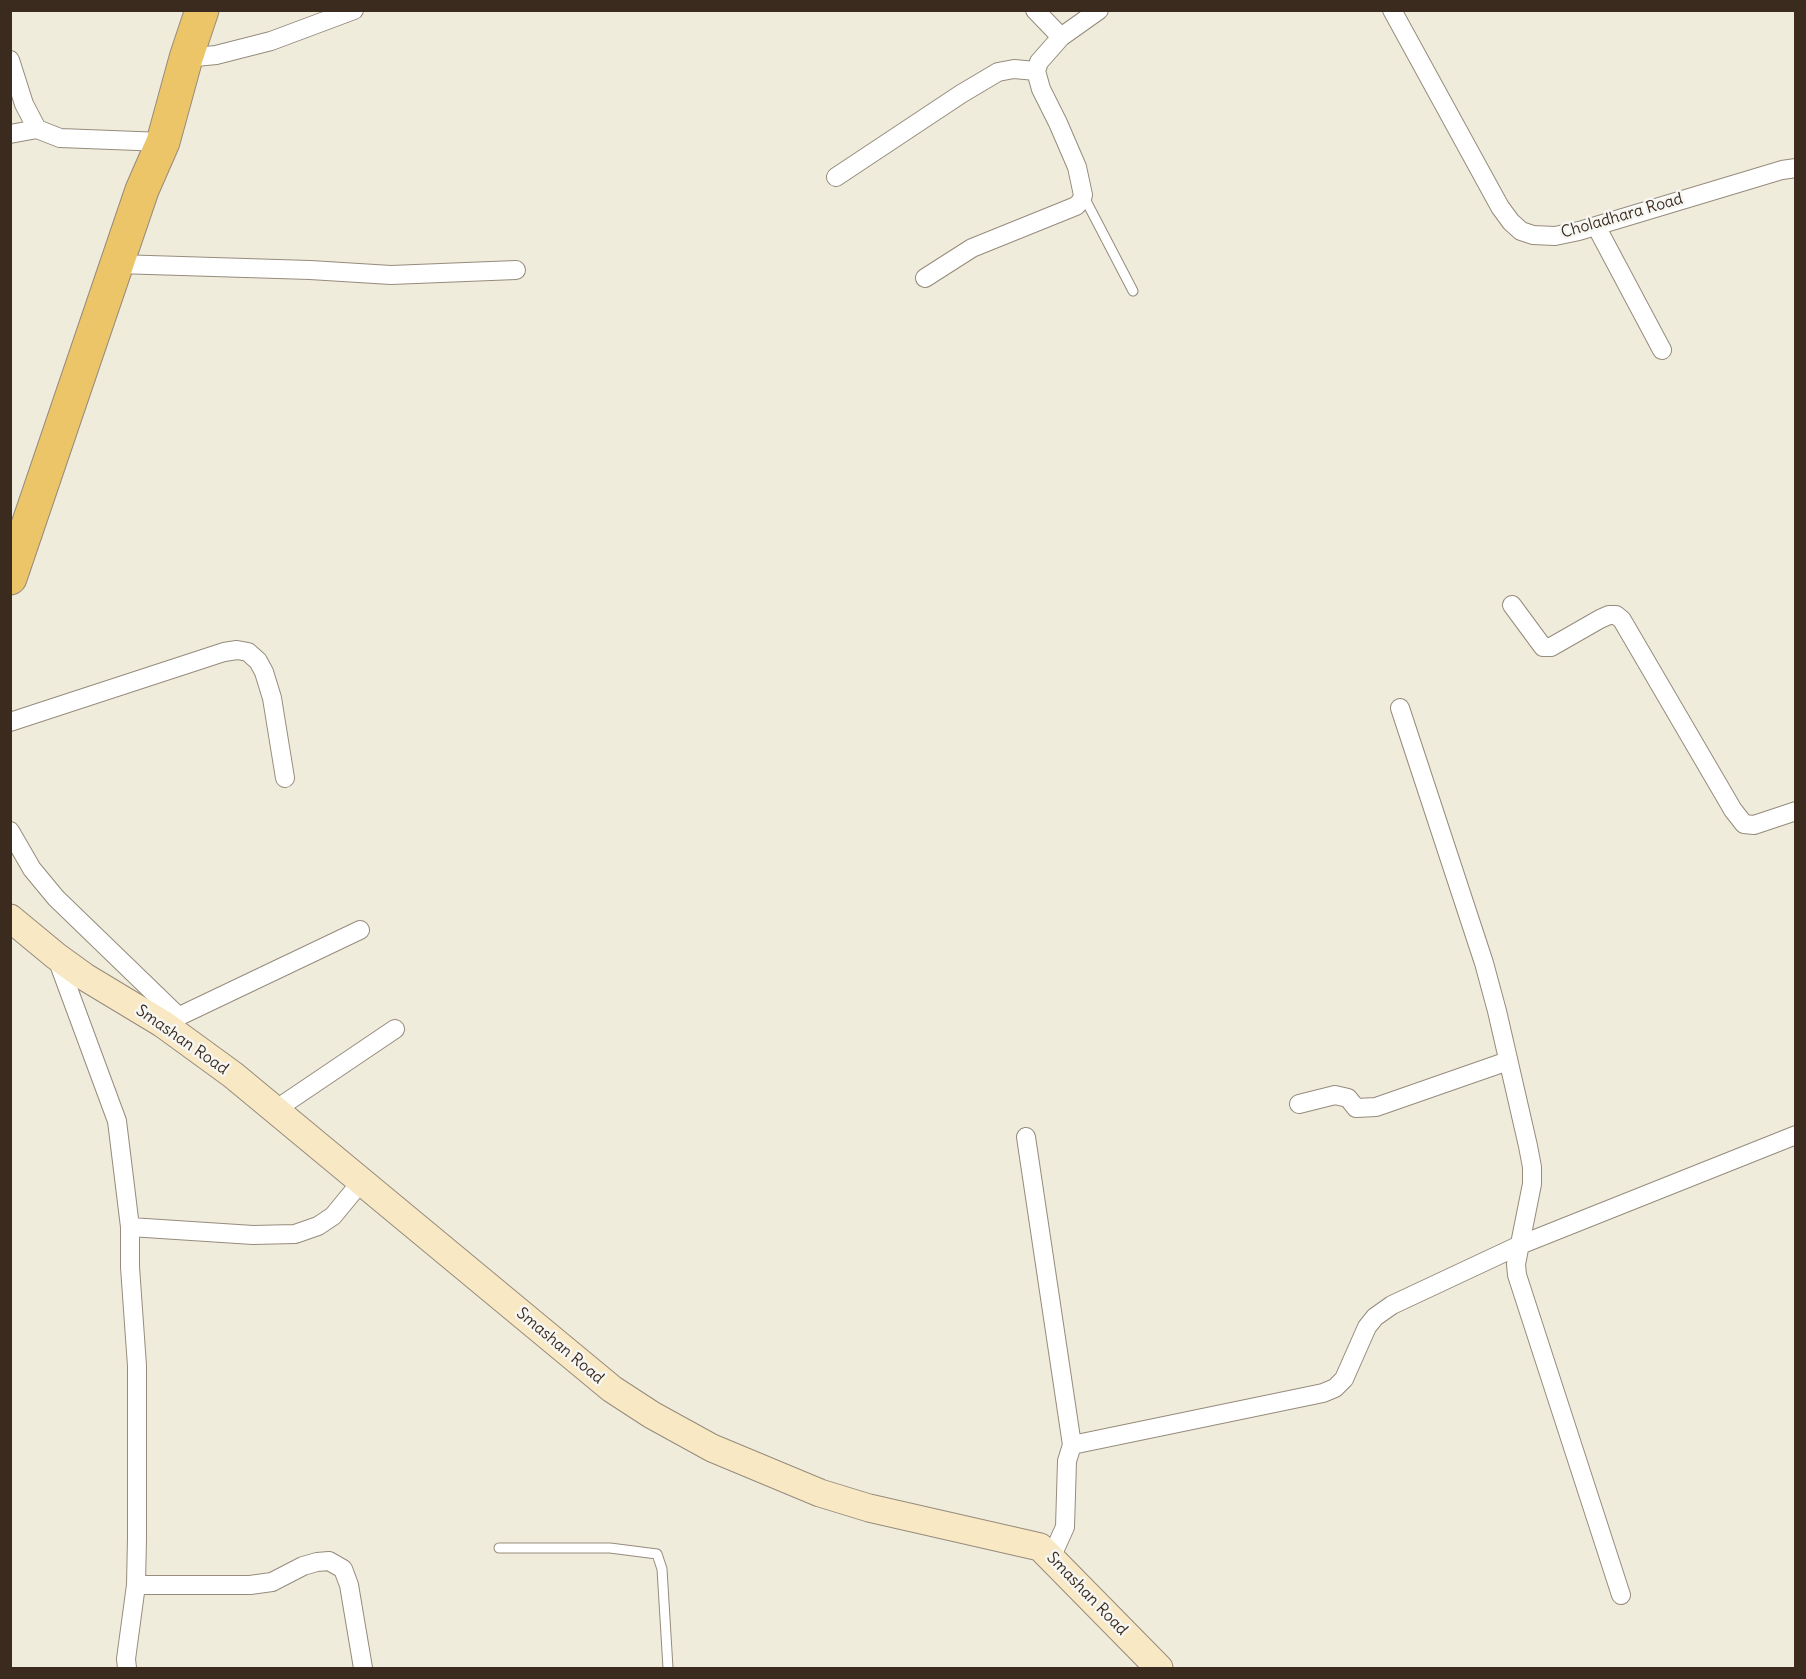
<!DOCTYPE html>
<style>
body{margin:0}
#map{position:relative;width:1806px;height:1679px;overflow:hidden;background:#f0ecdb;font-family:Delius,sans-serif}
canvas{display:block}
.frame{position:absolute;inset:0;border:12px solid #3b2a1e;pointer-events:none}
</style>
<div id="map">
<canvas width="1806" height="1679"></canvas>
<div class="frame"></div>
</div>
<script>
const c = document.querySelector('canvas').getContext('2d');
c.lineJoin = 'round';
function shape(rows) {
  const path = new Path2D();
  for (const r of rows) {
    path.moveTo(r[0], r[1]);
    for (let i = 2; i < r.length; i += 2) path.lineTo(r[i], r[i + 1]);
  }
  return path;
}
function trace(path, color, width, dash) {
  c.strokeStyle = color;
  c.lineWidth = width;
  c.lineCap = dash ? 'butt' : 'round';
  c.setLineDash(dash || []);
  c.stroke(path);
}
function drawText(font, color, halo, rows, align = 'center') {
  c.font = font + ' Delius,sans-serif';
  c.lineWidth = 5;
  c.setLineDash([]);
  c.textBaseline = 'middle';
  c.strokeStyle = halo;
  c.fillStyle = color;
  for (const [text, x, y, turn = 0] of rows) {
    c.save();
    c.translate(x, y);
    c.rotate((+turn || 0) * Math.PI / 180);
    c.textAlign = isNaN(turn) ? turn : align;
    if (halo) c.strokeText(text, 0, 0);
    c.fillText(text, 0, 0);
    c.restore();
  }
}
const lane = shape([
 [1083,195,1133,291],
 [499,1548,610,1548,657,1554,662,1569,668,1668]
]);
const street = shape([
 [1035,10,1061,37],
 [1392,10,1500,207,1511,222,1521,231,1533,235,1555,236,1579,231,1782,170,1796,168],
 [186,58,216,55,271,41,354,10],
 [10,60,24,104,37,129],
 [10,134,37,129,60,138,163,142],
 [836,177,961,94,998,72,1014,69,1036,71],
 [1596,226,1662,350],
 [117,264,310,270,391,275,516,270],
 [925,278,972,248,1076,206,1081,201,1083,195,1077,167,1058,123,1041,89,1036,71,1039,62,1061,37,1099,10],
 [1512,605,1543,647,1551,647,1600,619,1609,615,1616,615,1622,620,1733,810,1744,824,1754,825,1796,811],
 [1400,708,1484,963,1497,1011,1528,1146,1532,1167,1532,1184,1516,1264,1517,1275,1621,1595],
 [10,722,224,652,237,650,248,652,258,661,264,672,272,698,285,778],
 [10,831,32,869,56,898,179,1017],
 [56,956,117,1121,130,1227,130,1267,137,1366,137,1538,136,1585,126,1659,127,1668],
 [167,1022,360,930],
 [1299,1104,1335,1095,1348,1098,1356,1108,1376,1107,1508,1061],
 [275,1110,395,1029],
 [1026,1137,1072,1445,1067,1461,1065,1527,1051,1558],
 [130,1227,253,1235,295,1234,318,1226,333,1216,361,1182],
 [1072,1445,1323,1393,1335,1388,1344,1379,1367,1327,1375,1317,1392,1305,1520,1245,1796,1135],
 [136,1585,250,1585,272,1582,303,1566,317,1562,329,1561,343,1569,349,1585,363,1668]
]);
const secondary = shape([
 [10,918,56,956,85,977,163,1024,233,1075,612,1389,652,1415,712,1448,820,1493,869,1508,1040,1547,1159,1668]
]);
const highway = shape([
 [10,578,142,190,163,142,186,58,202,10]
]);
trace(lane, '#968b7c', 11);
trace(street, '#968b7c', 20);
trace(secondary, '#968b7c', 29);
trace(highway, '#968b7c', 35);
trace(lane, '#fff', 9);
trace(street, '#fff', 18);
trace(secondary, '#f8e8c3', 27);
trace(highway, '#edc569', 33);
drawText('16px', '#3b2a1e', '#f6f6f2', [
 ["Choladhara Road",1622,216,-16],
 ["Smashan Road",182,1040,35],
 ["Smashan Road",560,1346,40],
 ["Smashan Road",1087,1594,46]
]);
</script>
